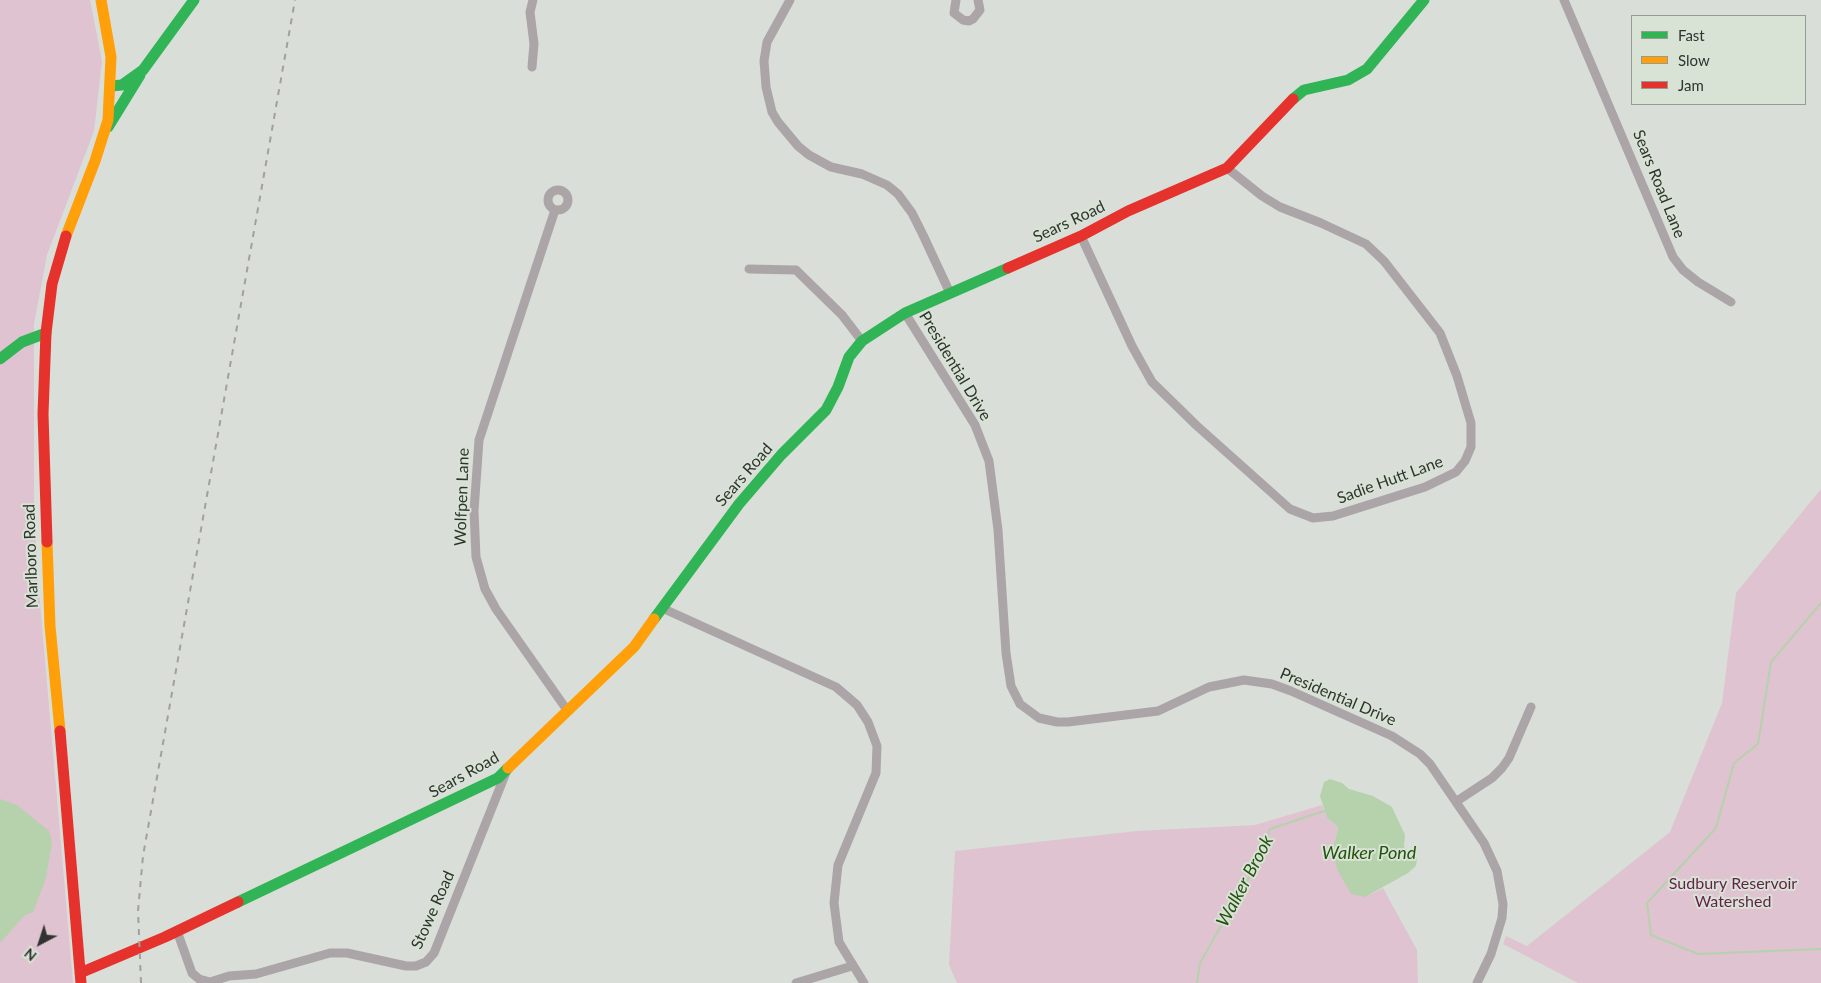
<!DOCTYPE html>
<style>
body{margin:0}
#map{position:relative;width:1821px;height:983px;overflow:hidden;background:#d9dfd8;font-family:Lato,sans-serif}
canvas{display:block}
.legend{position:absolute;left:1631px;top:15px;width:175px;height:90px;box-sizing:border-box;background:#d8e2d5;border:1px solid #959c93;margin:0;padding:6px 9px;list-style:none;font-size:15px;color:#30342f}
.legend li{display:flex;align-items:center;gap:10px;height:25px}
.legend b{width:25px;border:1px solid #959c93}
.north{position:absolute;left:15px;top:918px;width:50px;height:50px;-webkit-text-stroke:4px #d8e2d5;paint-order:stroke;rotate:220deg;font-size:14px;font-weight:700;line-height:20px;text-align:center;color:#30342f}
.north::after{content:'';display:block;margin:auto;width:18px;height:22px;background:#30342f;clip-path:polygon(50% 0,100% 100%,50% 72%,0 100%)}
</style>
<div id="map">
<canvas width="1821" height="983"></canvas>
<ul class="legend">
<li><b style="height:6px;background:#30b455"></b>Fast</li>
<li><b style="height:6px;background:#ff9f0a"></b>Slow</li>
<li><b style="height:6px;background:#e5322d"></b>Jam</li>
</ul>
<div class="north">N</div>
</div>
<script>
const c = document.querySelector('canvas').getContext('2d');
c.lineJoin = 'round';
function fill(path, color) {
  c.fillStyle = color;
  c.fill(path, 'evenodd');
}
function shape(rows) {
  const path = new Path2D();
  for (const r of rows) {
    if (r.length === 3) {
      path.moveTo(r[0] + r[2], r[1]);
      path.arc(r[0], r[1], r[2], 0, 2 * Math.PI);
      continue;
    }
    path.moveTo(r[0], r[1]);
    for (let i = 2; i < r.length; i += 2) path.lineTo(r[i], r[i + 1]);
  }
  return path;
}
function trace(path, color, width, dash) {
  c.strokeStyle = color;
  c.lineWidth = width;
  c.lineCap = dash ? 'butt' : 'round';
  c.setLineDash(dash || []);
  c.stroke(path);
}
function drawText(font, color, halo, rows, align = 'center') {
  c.font = font + ' Lato,sans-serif';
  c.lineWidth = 4;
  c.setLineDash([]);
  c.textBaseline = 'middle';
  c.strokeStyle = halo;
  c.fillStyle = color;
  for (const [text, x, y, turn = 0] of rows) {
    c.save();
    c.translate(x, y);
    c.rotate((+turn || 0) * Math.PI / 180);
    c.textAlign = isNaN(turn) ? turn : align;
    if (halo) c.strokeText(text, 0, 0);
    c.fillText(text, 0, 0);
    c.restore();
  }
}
fill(shape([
 [0,0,90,0,102,61,94,131,47,255,34,324,34,497,37,568,73,983,0,983],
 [1821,489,1821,983,1578,983,1503,944,1506,936,1527,946,1670,832,1722,703,1736,593],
 [1322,805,1327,818,1338,827,1335,841,1337,869,1365,897,1383,888,1417,950,1418,983,957,983,949,965,955,851,1137,831,1255,825]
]), '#dfc3d0');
fill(shape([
 [1330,779,1342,783,1349,789,1373,796,1392,807,1405,835,1404,847,1417,858,1416,866,1408,873,1365,897,1351,894,1337,869,1333,850,1338,827,1327,818,1320,796,1324,782],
 [0,799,17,805,49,831,52,842,46,878,33,912,25,915,0,943]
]), '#b5d2ac');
trace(shape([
 [1821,603,1771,662,1758,744,1734,763,1716,828,1647,903,1651,935,1698,954,1821,949],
 [1197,983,1200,963,1257,863,1270,829,1324,811]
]), '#b5d2ac', 2);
trace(shape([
 [790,0,767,42,764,61,766,87,772,112,778,122,798,146,809,155,831,167,862,174,887,185,898,194,912,213,923,235,950,293],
 [956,0,954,13,963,20,969,21,973,19,980,10,978,0],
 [1564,0,1673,257,1683,270,1698,282,1731,302],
 [532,67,534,44,530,12,533,0],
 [558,200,10],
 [555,210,479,440,474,511,476,557,485,589,496,609,567,710],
 [1081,236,1132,346,1152,382,1196,425,1290,509,1313,518,1333,516,1425,487,1456,472,1465,461,1471,447,1471,423,1457,376,1440,333,1384,261,1366,244,1321,223,1280,207,1262,196,1227,168],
 [749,269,796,270,842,315,862,341],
 [905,313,975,425,989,461,998,530,1006,653,1011,686,1020,704,1039,718,1057,722,1068,722,1158,711,1209,687,1244,680,1272,684,1291,691,1392,736,1420,754,1430,764,1484,843,1497,871,1503,904,1502,918,1491,954,1477,983],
 [662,608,836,687,857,705,868,722,877,746,876,773,838,865,834,903,839,942,864,983],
 [1457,801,1492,778,1502,768,1509,758,1531,707],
 [177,931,192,973,199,979,210,982,229,976,256,974,330,953,347,953,406,966,416,966,426,962,434,953,507,770],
 [796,983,852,966]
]), '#aca5a8', 9);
trace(shape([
 [111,86,122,85,143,70,194,0],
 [1293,99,1304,90,1348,80,1367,69,1424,0],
 [108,127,140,75],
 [0,359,22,342,46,333],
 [654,619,739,504,781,455,826,410,838,387,849,357,862,341,905,313,1008,268],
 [238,902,498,778,508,768]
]), '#30b455', 11);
trace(shape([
 [66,236,95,161,108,120,111,57,101,0],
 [47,542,50,626,60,731],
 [508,768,634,647,654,619]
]), '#ff9f0a', 11);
trace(shape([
 [1008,268,1081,236,1128,211,1227,168,1293,99],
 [47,542,43,414,46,333,52,284,66,236],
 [60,731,81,983],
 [80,973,165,937,238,902]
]), '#e5322d', 11);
trace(shape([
 [141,983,138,911,143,856,295,0]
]), '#a1a09f', 2, [6, 6]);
drawText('16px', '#30342f', '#d8e2d5', [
 ["Sears Road Lane",1659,184,68],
 ["Sears Road",1069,222,-25],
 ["Presidential Drive",955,366,59],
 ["Sears Road",744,475,-49],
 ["Sadie Hutt Lane",1390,480,-20],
 ["Wolfpen Lane",462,497,-88],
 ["Marlboro Road",31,556,-92],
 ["Presidential Drive",1338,697,23],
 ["Sears Road",464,775,-29],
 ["Stowe Road",433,910,-66]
]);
drawText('16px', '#641f4a', '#d8e2d5', [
 ["Sudbury Reservoir",1733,884],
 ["Watershed",1733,902]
]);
drawText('italic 18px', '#22530d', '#d8e2d5', [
 ["Walker Pond",1369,853],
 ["Walker Brook",1245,881,-62]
]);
</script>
